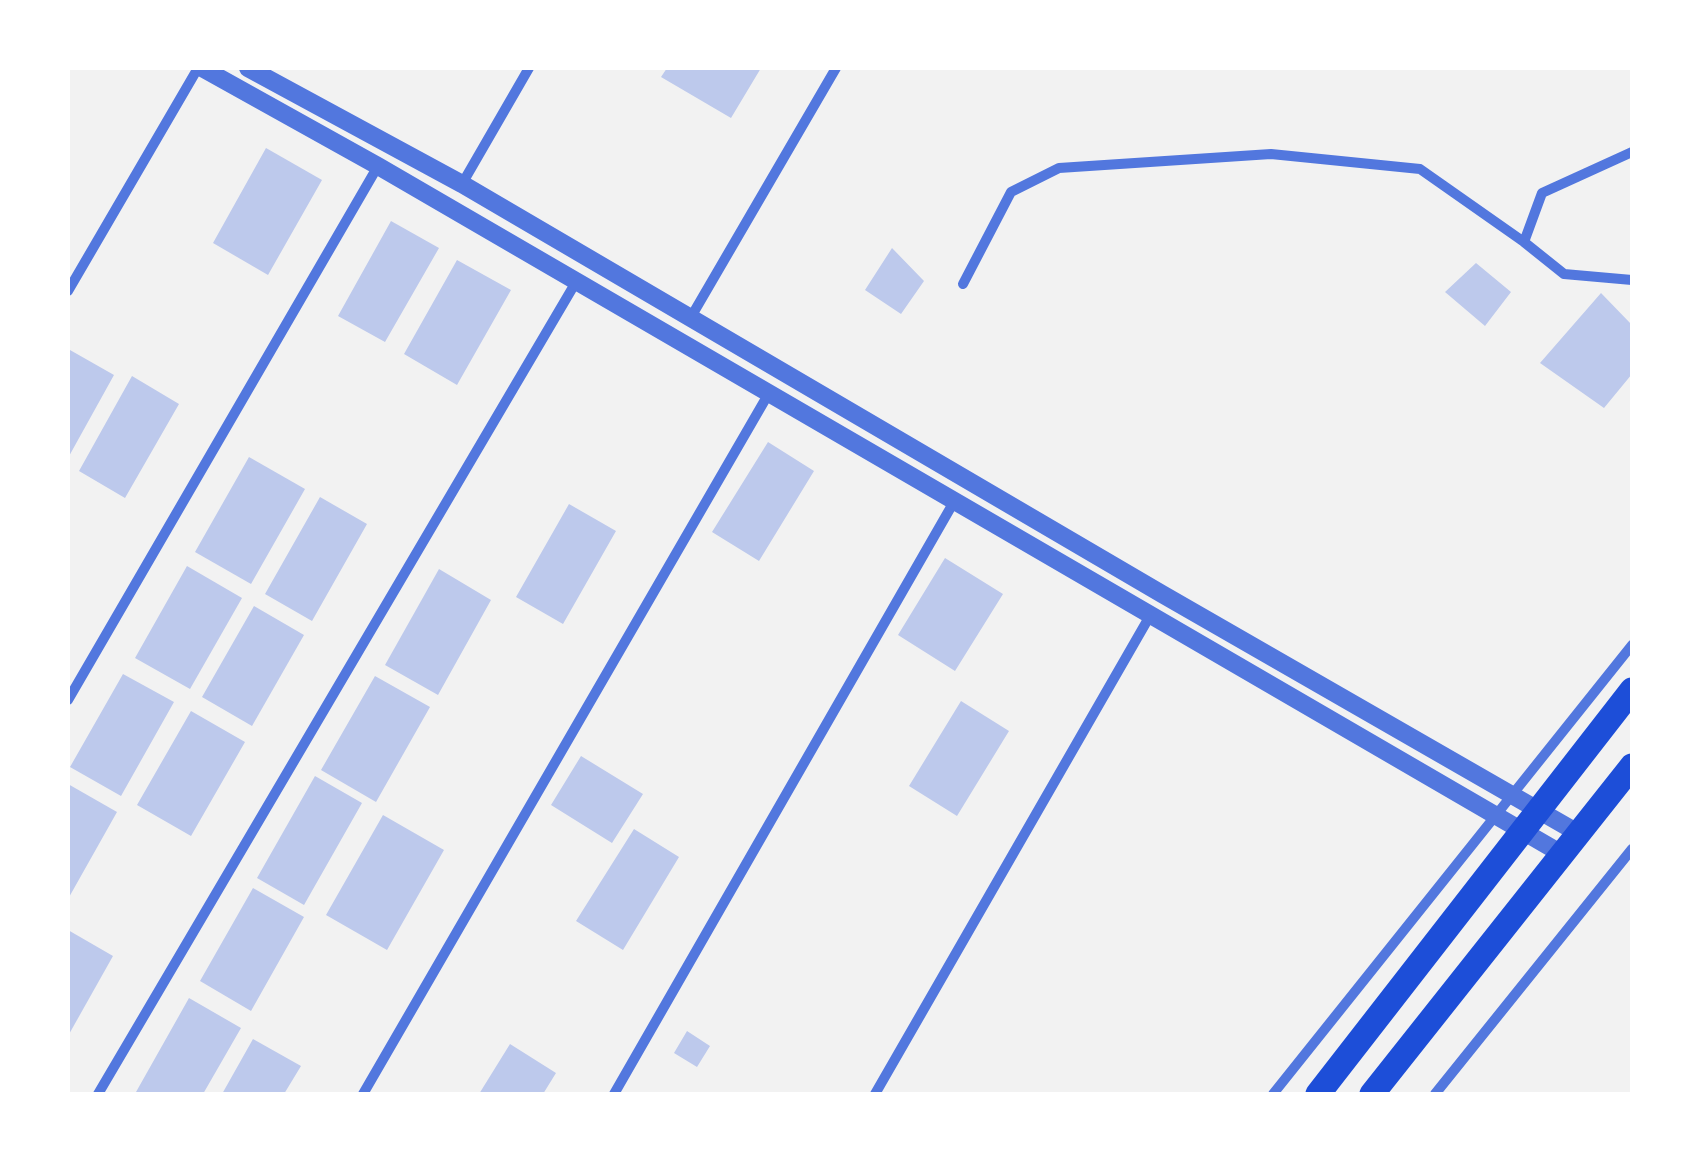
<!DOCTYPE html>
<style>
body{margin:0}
#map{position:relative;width:1700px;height:1162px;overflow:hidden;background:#f2f2f2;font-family:Raleway,sans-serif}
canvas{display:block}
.frame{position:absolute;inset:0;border:70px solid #fff;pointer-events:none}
</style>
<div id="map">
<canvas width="1700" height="1162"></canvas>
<div class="frame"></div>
</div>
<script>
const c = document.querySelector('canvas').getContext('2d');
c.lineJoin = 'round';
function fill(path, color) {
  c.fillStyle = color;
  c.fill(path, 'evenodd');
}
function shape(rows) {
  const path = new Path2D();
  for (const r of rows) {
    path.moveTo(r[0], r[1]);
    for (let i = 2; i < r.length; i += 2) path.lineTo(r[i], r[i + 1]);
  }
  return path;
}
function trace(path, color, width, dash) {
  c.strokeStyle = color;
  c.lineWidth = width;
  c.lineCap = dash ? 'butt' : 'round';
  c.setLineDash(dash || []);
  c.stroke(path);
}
fill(shape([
 [667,68,761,68,731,118,661,77],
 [266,148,322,180,268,275,213,243],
 [391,221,439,248,385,342,338,316],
 [892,248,924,281,901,314,865,290],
 [457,260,511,290,457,385,404,354],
 [1476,263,1511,292,1485,326,1445,292],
 [1601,293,1632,325,1632,374,1604,408,1540,363],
 [70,350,114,375,68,458,68,355],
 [132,376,179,404,125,498,79,471],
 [768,442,814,471,759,561,712,532],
 [249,457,305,489,251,584,195,552],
 [320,497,367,524,312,621,265,594],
 [569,504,616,531,563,624,516,597],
 [945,558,1003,594,955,671,898,635],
 [187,566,242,598,190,689,135,658],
 [439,569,491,600,438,695,385,665],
 [254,606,304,635,252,726,202,697],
 [123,674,174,702,121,796,70,767],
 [375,676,430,707,376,802,321,770],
 [961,701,1009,731,957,816,909,786],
 [191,711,245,742,191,836,137,805],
 [581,756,643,794,612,843,551,805],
 [315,776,362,803,304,905,257,878],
 [68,784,117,812,68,899],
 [383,815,444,850,387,950,326,915],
 [634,829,679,857,623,950,576,921],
 [253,888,304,917,251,1011,200,981],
 [68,930,113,956,68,1036],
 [189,998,241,1028,203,1094,140,1094,136,1092],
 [687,1031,710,1046,697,1067,674,1053],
 [253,1039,301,1066,284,1094,222,1094],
 [510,1044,556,1073,543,1094,479,1094]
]), '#bdc9ec');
trace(shape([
 [1632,152,1542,193,1524,242,1564,274,1632,280],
 [462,184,529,68],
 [963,284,1011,192,1059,168,1271,154,1420,169,1524,242],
 [68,291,198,68],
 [691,317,836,68],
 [68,700,378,166],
 [98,1094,576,282],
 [363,1094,769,393],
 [614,1094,955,500],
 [875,1094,1151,614],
 [1273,1094,1632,645],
 [1435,1094,1632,849]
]), '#5277de', 10);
trace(shape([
 [202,68,378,166,1562,854],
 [248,68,462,184,1162,594,1578,833]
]), '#5277de', 18);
trace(shape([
 [1318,1094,1632,690],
 [1372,1094,1632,766]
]), '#1d4ed8', 25);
</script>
